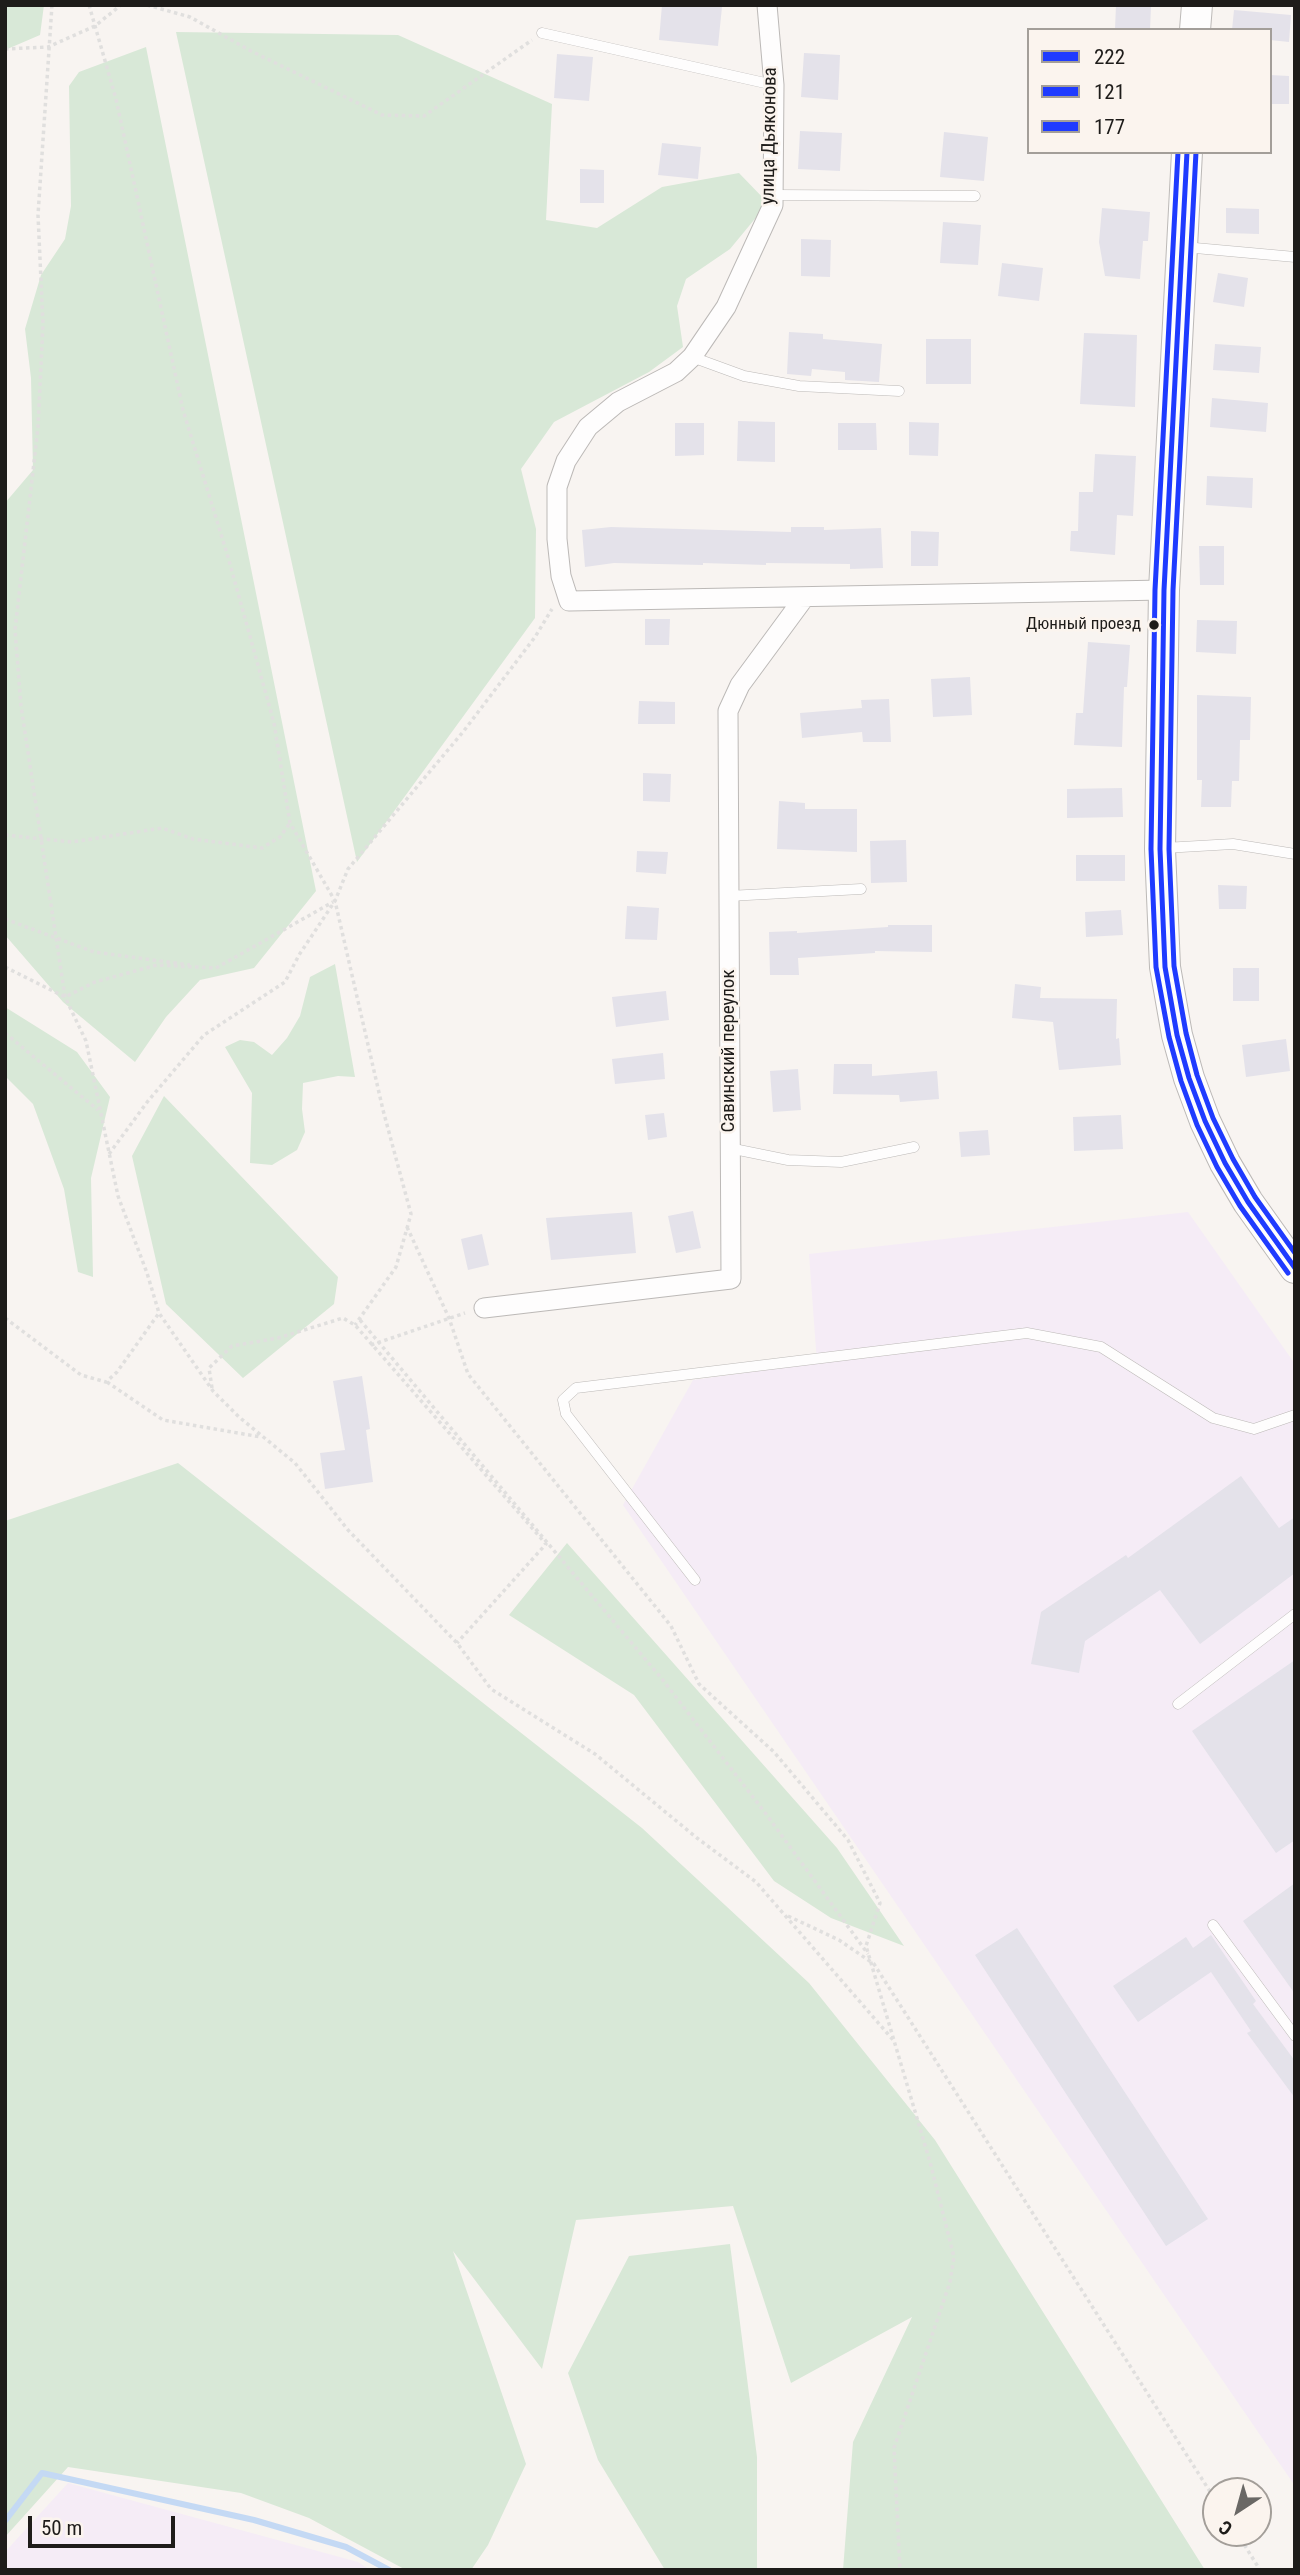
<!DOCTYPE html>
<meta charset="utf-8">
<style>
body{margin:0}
#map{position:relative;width:1300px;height:2575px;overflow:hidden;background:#f8f4f1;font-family:"Roboto Condensed",sans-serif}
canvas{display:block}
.frame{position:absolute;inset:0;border:7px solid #1e1c1a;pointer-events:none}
.legend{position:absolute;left:1027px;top:28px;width:245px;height:126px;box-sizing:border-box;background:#fbf4ee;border:2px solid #a39e99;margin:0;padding:9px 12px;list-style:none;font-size:21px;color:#1e1c1a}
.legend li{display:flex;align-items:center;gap:14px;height:35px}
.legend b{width:35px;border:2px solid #a39e99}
.north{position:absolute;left:1202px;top:2477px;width:70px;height:70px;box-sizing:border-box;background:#fbf4ee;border:2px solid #a39e99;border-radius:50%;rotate:216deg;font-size:19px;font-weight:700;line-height:28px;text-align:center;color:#1e1c1a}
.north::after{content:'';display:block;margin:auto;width:24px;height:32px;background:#6a6865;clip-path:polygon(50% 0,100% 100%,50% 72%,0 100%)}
.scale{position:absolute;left:28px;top:2516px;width:147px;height:32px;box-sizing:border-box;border:4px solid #1e1c1a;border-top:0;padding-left:9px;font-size:21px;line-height:24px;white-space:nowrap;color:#1e1c1a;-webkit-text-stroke:5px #fbf4ee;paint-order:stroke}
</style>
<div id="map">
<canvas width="1300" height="2575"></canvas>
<div class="frame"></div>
<ul class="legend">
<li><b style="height:9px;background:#1f3bff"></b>222</li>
<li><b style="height:9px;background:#1f3bff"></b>121</li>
<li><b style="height:9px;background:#1f3bff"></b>177</li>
</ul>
<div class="north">С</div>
<div class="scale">50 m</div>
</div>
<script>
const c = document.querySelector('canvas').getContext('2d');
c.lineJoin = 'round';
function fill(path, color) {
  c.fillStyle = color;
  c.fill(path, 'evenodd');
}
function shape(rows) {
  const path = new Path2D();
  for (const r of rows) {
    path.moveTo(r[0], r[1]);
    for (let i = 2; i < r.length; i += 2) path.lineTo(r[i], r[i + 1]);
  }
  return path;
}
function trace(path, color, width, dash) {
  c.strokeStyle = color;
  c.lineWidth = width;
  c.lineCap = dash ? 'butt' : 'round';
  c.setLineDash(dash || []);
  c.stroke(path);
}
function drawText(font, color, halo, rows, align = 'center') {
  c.font = font + ' "Roboto Condensed",sans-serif';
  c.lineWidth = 5;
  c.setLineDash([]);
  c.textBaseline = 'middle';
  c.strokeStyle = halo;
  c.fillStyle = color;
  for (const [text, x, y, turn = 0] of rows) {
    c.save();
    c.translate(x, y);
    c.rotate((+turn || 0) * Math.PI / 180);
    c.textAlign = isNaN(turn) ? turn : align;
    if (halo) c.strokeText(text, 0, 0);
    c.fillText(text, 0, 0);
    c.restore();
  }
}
fill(shape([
 [1188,1212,1295,1364,1295,2486,623,1505,693,1380,817,1363,809,1254],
 [68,2483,358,2562,370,2570,5,2570,5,2552]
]), '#f5ecf6');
fill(shape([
 [5,5,44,5,40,35,5,50],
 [176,32,398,35,552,104,546,220,597,228,662,187,739,173,768,203,730,249,686,279,677,306,683,347,649,372,554,422,521,469,536,529,535,618,357,862],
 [146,47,316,891,254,968,200,980,166,1017,135,1062,63,1002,5,935,5,503,33,470,31,378,25,329,41,275,65,239,71,206,69,86,79,72],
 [335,964,355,1077,338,1076,303,1083,302,1109,305,1132,297,1150,272,1165,250,1163,252,1093,225,1047,240,1040,254,1042,272,1055,287,1038,300,1016,310,977],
 [5,1007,77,1052,110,1097,91,1178,93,1277,78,1272,64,1189,33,1104,5,1076],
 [164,1096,338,1277,334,1304,243,1378,166,1304,132,1156],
 [178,1463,642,1828,809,1983,935,2140,1205,2570,843,2570,853,2442,912,2317,791,2383,733,2206,576,2220,542,2369,453,2251,526,2464,488,2545,471,2570,406,2570,309,2518,241,2493,68,2467,5,2537,5,1521],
 [567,1543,837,1848,904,1946,831,1918,774,1881,634,1695,509,1615],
 [730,2244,757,2457,757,2570,665,2570,598,2460,568,2373,629,2256]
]), '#d8e8d7');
trace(shape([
 [5,2521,42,2473,254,2520,346,2547,389,2570]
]), '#c4d9f4', 6);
fill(shape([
 [662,5,722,7,718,46,659,40],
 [1116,5,1151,7,1150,30,1115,29],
 [1234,10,1291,15,1289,42,1270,40,1270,30,1232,30],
 [804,53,840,55,838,100,801,97],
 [557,54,593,57,589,101,554,98],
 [1270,75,1289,76,1289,104,1270,104],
 [800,131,842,133,840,171,798,169],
 [944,132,988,137,984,181,940,177],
 [662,143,701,147,698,179,658,175],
 [580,169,604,170,604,203,580,203],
 [1102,208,1150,212,1148,241,1143,241,1140,279,1105,276,1099,242],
 [1226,208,1259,209,1259,234,1226,233],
 [943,222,981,225,978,265,940,263],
 [801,239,831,240,830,277,801,276],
 [1002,263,1043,268,1039,301,998,296],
 [1218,273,1248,278,1244,307,1213,302],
 [789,332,823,334,823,339,882,344,879,382,845,380,845,372,812,369,811,376,787,374],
 [1084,333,1137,335,1135,407,1080,404],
 [926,339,971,339,971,384,926,384],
 [1215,344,1261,347,1259,373,1213,370],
 [1212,398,1268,403,1266,432,1210,427],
 [738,421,775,422,775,462,737,461],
 [909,422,939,423,938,456,909,455],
 [675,423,704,423,704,455,675,456],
 [838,423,876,423,877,450,838,450],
 [1095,454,1136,456,1133,516,1117,515,1115,555,1070,551,1071,531,1078,531,1079,492,1093,492],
 [1207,476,1253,478,1252,508,1206,505],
 [611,527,791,532,791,527,824,527,824,530,881,528,883,568,850,569,850,564,766,563,766,565,703,563,703,565,614,563,585,567,582,530],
 [911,531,939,532,938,566,911,566],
 [1199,546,1224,546,1224,585,1200,585],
 [645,619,670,619,669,645,645,645],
 [1197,620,1237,621,1236,654,1196,652],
 [1088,642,1130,645,1127,687,1124,687,1122,747,1074,745,1076,713,1083,713],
 [970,677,972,715,933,717,931,679],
 [1197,695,1251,697,1250,740,1240,740,1239,781,1232,781,1231,807,1201,807,1202,780,1197,780],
 [889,699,891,742,863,742,862,732,802,738,800,713,862,708,861,700],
 [639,701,675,702,675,724,638,724],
 [643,773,671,774,670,802,643,801],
 [1122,788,1123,817,1067,818,1067,789],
 [779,801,805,803,805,809,857,809,857,852,777,849],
 [906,840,907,882,871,883,870,841],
 [637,851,668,852,666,874,636,872],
 [1076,855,1125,855,1125,881,1076,881],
 [1218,885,1247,886,1246,909,1219,909],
 [627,906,659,908,657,940,625,939],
 [1121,910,1123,935,1086,937,1085,912],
 [888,925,932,925,932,952,875,951,875,953,798,958,799,975,770,975,769,932,797,931,797,933,888,927],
 [1233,968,1259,968,1259,1001,1233,1001],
 [1015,984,1041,987,1040,998,1117,999,1116,1039,1119,1038,1121,1065,1059,1070,1053,1022,1012,1018],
 [666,991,669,1020,616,1027,612,997],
 [1286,1039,1290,1071,1246,1077,1242,1045],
 [663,1053,665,1079,615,1084,612,1059],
 [834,1064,872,1064,872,1076,937,1071,939,1099,900,1102,899,1095,833,1094],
 [798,1069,801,1110,773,1112,770,1071],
 [664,1113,667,1137,648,1140,645,1115],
 [1121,1115,1123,1149,1074,1151,1073,1117],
 [988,1130,990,1155,961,1157,959,1132],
 [693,1211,701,1248,676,1253,668,1216],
 [632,1212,636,1253,551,1260,546,1218],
 [482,1234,489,1265,468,1270,461,1239],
 [362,1376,370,1429,366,1430,373,1482,325,1489,320,1453,345,1450,333,1381],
 [1241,1476,1279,1528,1295,1517,1295,1573,1200,1644,1160,1590,1085,1641,1079,1673,1031,1664,1041,1612,1126,1555,1128,1558],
 [1295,1660,1295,1840,1276,1853,1192,1731],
 [1295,1883,1295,1994,1243,1921],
 [1017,1928,1208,2219,1166,2246,975,1955],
 [1211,1935,1256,2001,1253,2004,1295,2061,1295,2098,1247,2033,1251,2031,1211,1972,1138,2022,1113,1986,1186,1937,1193,1948]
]), '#e4e2ea');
const lane = shape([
 [542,33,774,85],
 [773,195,975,196],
 [1184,247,1295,257],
 [692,357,744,376,799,386,899,391],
 [1164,848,1233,844,1295,854],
 [728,896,861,889],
 [729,1148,788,1160,841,1162,914,1147],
 [695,1580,566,1414,563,1400,576,1388,1027,1333,1101,1347,1213,1418,1254,1429,1295,1415],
 [1178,1704,1295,1614],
 [1213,1925,1295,2036]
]);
const street = shape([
 [767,5,774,85,773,205,726,307,692,357,676,372,618,402,588,427,566,461,557,487,557,539,561,576,569,601,1164,590],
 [484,1308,731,1279,728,711,740,685,804,598]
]);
const primary = shape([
 [1195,30,1197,5],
 [1187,152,1164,590,1160,849,1165,967,1177,1035,1189,1078,1205,1121,1225,1163,1248,1202,1295,1268]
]);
trace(lane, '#bcb9b7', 11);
trace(street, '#bcb9b7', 21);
trace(primary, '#bcb9b7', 32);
trace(shape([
 [52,5,38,215,43,324,38,427,15,630,21,706,65,997,86,1041,118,1196,147,1273,159,1313,213,1391,239,1417,295,1463,348,1530,457,1643,491,1689,595,1754,697,1838,756,1882,894,2041],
 [89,5,116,99,183,410,228,557,274,723,290,823,335,901,383,1110,411,1214,396,1267,355,1325],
 [147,5,190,17,251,51,382,115,424,116,532,40],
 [5,49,48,47,95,26,121,5],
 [5,835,72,842,162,828,193,839,262,848,280,837,290,823],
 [5,919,94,952,190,965],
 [5,967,65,997,95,982,157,965,216,968,333,902],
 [5,1033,98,1110],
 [109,1154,148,1101,204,1035,285,982,299,955,335,901,348,869,463,732,535,637,552,609],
 [407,1227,449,1318,468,1374,671,1626,699,1684,774,1752,848,1840,880,1903,866,1946,930,2162,954,2257,950,2282,894,2448,900,2570],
 [5,1318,81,1375,106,1382,117,1372,159,1313],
 [360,1320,662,1679,766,1814,868,1954],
 [371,1345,465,1313],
 [107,1382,163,1420,261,1437],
 [212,1388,209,1368,232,1346,278,1338,343,1318,355,1325,546,1544,457,1643],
 [788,1916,839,1940,874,1964,1216,2501],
 [1237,2533,1260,2570]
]), '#e0dfde', 3.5, [3.5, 3.5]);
trace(lane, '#fefdfd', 10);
trace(street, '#fefdfd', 19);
trace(primary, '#fefdfd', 30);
trace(shape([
 [1187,152,1164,590,1160,849,1165,967,1177,1035,1189,1078,1205,1121,1225,1163,1248,1202,1295,1268]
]), '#1f3bff', 5);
trace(shape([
 [1178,152,1155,590,1151,849,1156,967,1169,1037,1181,1081,1197,1125,1217,1167,1240,1206,1288,1273]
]), '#1f3bff', 5);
trace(shape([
 [1196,152,1173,590,1169,849,1174,966,1186,1033,1197,1075,1213,1118,1233,1159,1255,1197,1295,1253]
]), '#1f3bff', 5);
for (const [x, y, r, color] of [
 [1154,625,6,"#1e1c1a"]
]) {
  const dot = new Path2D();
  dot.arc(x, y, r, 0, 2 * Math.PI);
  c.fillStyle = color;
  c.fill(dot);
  trace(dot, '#fbf4ee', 2.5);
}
drawText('17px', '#1e1c1a', '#fbf4ee', [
 ["Дюнный проезд",1141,625]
], 'right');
drawText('19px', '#1e1c1a', '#fbf4ee', [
 ["улица Дьяконова",770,136,-89],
 ["Савинский переулок",729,1051,-90]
]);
</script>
